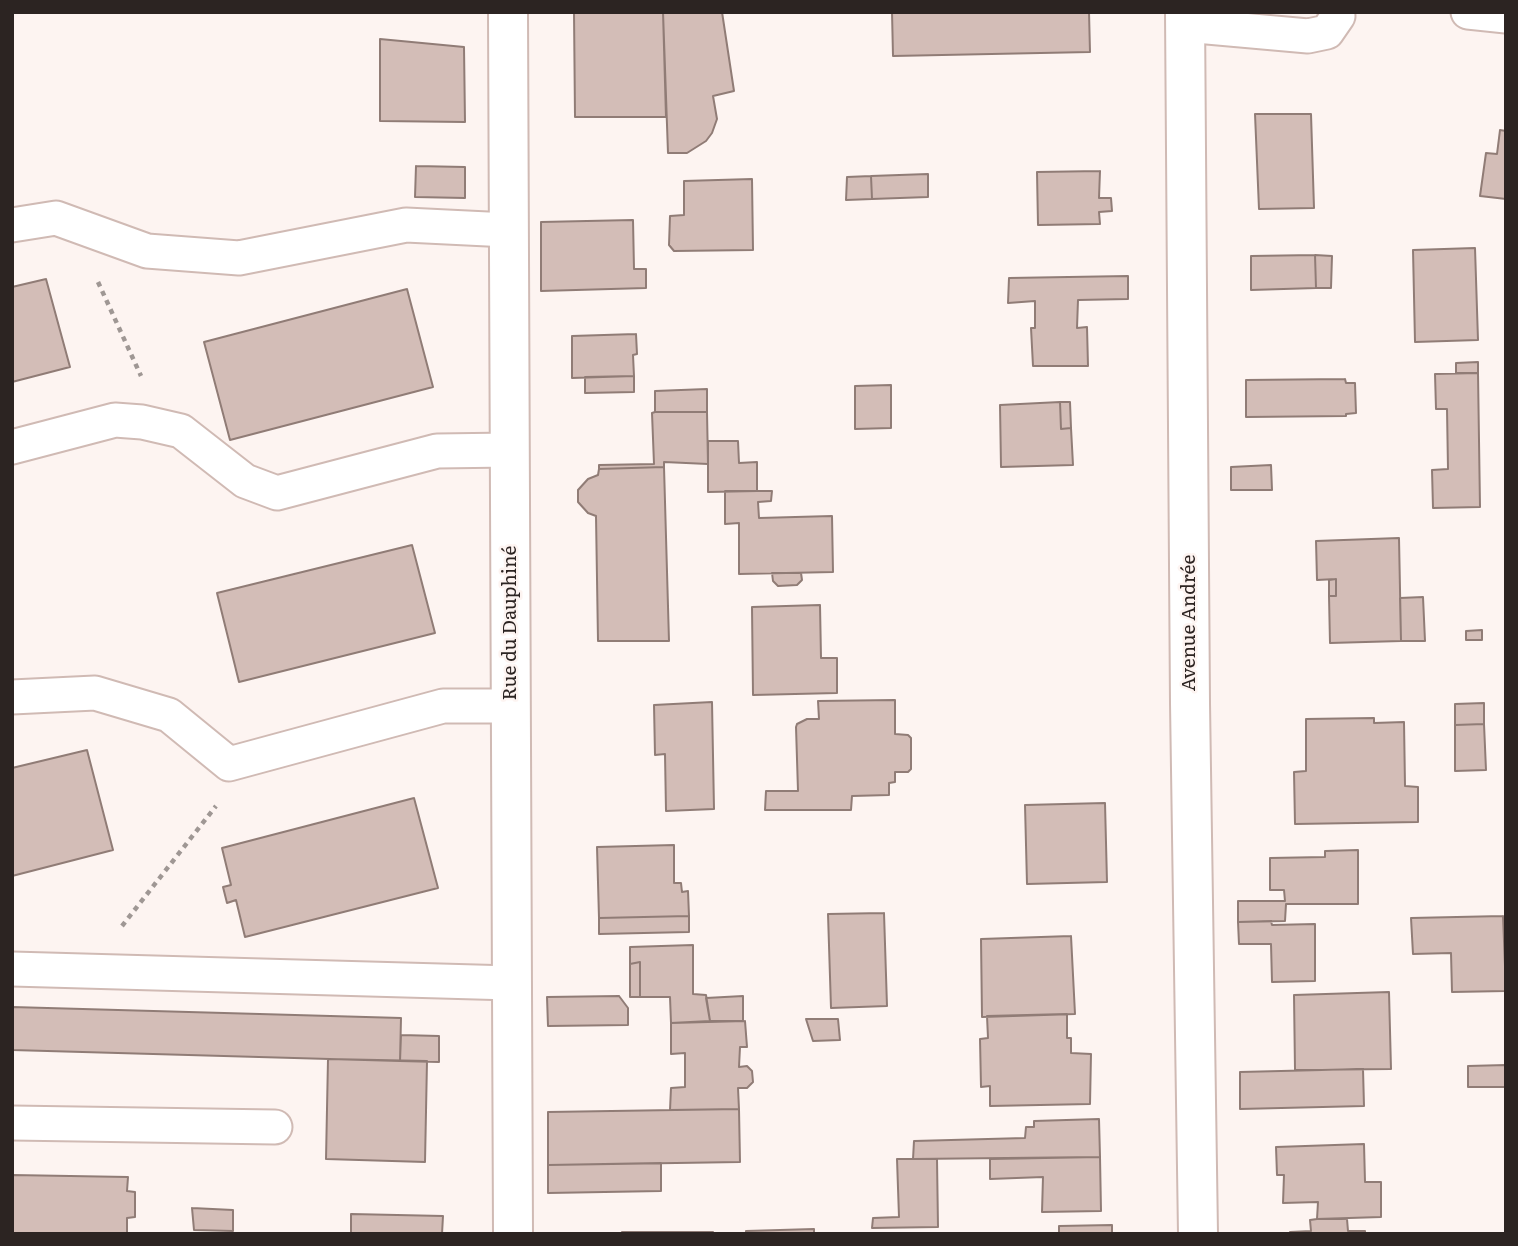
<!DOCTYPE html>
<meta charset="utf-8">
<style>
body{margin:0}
#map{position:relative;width:1518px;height:1246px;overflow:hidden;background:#fdf4f1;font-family:Literata,serif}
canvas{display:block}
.frame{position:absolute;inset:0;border:14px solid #2c2422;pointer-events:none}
</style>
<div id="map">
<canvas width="1518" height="1246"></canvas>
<div class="frame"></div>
</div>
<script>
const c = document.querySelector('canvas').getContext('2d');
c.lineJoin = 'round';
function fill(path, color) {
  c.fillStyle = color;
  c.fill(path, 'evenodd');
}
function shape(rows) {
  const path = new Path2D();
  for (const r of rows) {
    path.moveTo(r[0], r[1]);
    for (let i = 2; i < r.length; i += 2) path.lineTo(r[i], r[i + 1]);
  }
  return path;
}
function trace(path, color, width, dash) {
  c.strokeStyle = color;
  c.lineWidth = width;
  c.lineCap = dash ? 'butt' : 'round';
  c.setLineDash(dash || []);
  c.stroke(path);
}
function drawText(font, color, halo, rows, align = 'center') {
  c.font = font + ' Literata,serif';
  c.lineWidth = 5;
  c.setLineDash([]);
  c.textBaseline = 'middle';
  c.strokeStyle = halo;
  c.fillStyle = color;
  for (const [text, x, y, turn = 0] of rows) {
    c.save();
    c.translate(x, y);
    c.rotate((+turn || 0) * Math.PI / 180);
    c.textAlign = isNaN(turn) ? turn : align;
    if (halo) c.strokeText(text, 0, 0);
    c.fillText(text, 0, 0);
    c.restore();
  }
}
const building = shape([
 [574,12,663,12,666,117,575,117,574,12],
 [663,12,722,12,734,91,713,96,717,119,712,133,706,141,687,153,668,153,663,12],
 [892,12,1089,12,1090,52,893,56,892,12],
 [380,39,464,47,465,122,380,121,380,39],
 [1255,114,1311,114,1314,208,1259,209,1255,114],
 [1500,130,1506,131,1506,199,1480,196,1486,153,1497,154,1500,130],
 [416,166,465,167,465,198,415,197,416,166],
 [1100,171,1099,198,1111,198,1112,211,1099,212,1100,224,1038,225,1037,172,1100,171],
 [928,174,928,197,872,199,871,176,928,174],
 [871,176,872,199,846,200,847,177,871,176],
 [752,179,753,250,674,251,669,245,670,216,684,215,684,181,752,179],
 [633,220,634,269,646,269,646,288,541,291,541,222,633,220],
 [1475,248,1478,340,1415,342,1413,250,1475,248],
 [1315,255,1316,288,1251,290,1251,256,1315,255],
 [1315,255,1332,256,1331,288,1316,288,1315,255],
 [1128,276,1128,299,1078,300,1077,328,1087,327,1088,366,1033,366,1031,328,1035,328,1035,301,1008,303,1009,278,1128,276],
 [46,279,70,367,12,382,12,287,46,279],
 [407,289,433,387,230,440,204,342,407,289],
 [636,334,637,354,633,355,634,376,572,378,572,336,636,334],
 [1478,362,1478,373,1456,373,1456,363,1478,362],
 [1478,373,1480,507,1433,508,1432,470,1448,469,1447,409,1436,409,1435,374,1478,373],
 [634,376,634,392,585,393,585,377,634,376],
 [1345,379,1346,383,1355,383,1356,413,1346,414,1346,416,1246,417,1246,380,1345,379],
 [891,385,891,428,855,429,855,386,891,385],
 [707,389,707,412,655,412,655,391,707,389],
 [1060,402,1070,402,1071,428,1061,429,1060,402],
 [1060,402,1061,429,1071,428,1073,465,1001,467,1000,405,1060,402],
 [655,412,707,412,708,464,664,462,664,467,599,469,599,465,654,464,652,413,655,412],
 [708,441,738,441,739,463,757,462,757,491,708,492,708,441],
 [1271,465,1272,490,1231,490,1231,467,1271,465],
 [664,467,669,641,598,641,596,516,588,513,578,502,578,490,588,479,598,475,599,469,664,467],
 [725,491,772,491,771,501,758,502,759,518,832,516,833,572,739,574,739,523,725,524,725,491],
 [1399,538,1401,641,1330,643,1329,596,1336,596,1336,579,1317,580,1316,541,1399,538],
 [412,545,435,633,239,682,217,593,412,545],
 [772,573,801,573,802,580,797,585,778,586,773,581,772,573],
 [1336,579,1336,596,1329,596,1329,580,1336,579],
 [1423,597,1425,641,1401,641,1400,598,1423,597],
 [820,605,821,658,837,658,837,693,753,695,752,607,820,605],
 [1482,630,1482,640,1466,640,1466,631,1482,630],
 [895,700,895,734,908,735,911,738,911,769,908,772,895,772,895,782,889,783,889,795,852,796,851,810,765,810,766,791,798,791,796,727,797,724,807,719,819,719,818,701,895,700],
 [712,702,714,809,666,811,665,754,655,755,654,705,712,702],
 [1484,703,1484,724,1455,725,1455,704,1484,703],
 [1374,718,1374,723,1404,722,1405,786,1418,787,1418,822,1295,824,1294,772,1306,771,1306,719,1374,718],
 [1484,724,1486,770,1455,771,1455,725,1484,724],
 [87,750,113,850,12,876,12,768,87,750],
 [414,798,438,888,245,937,236,900,227,903,223,887,231,885,222,848,414,798],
 [1105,803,1107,882,1027,884,1025,805,1105,803],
 [674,845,674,883,681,883,682,892,688,891,689,916,599,918,597,847,674,845],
 [1358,850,1358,904,1286,904,1285,921,1238,922,1238,901,1285,901,1284,890,1270,890,1270,858,1325,857,1325,851,1358,850],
 [884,913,887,1006,831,1008,828,914,884,913],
 [689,916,689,932,599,934,599,918,689,916],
 [1503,916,1506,991,1452,992,1451,953,1413,954,1411,918,1503,916],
 [1271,921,1272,925,1315,924,1315,981,1272,982,1271,944,1239,944,1238,922,1271,921],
 [1071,936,1075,1014,982,1017,981,939,1071,936],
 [693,945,693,994,706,995,710,1021,671,1023,670,997,640,997,640,962,630,964,630,947,693,945],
 [640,962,640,997,630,997,630,964,640,962],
 [1389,992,1391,1069,1295,1070,1294,995,1389,992],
 [619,996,628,1008,628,1025,548,1026,547,997,619,996],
 [743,996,743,1021,710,1021,706,998,743,996],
 [12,1007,401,1018,400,1061,12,1050,12,1007],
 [1067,1014,1067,1038,1071,1038,1071,1053,1091,1054,1090,1104,990,1106,990,1086,981,1087,980,1039,988,1038,987,1016,1067,1014],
 [806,1019,838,1019,840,1040,813,1041,806,1019],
 [745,1021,747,1047,740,1047,739,1067,747,1066,752,1071,753,1082,747,1088,738,1088,739,1109,670,1110,671,1088,685,1087,685,1053,671,1054,671,1023,745,1021],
 [401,1035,439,1036,439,1062,400,1061,401,1035],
 [328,1059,427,1061,425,1162,326,1159,328,1059],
 [1506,1065,1506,1087,1468,1087,1468,1066,1506,1065],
 [1363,1069,1364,1106,1240,1109,1240,1072,1363,1069],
 [739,1109,740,1162,548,1165,548,1112,739,1109],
 [1099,1119,1100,1157,913,1159,914,1141,1025,1138,1026,1127,1034,1127,1034,1121,1099,1119],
 [1364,1144,1365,1182,1381,1182,1381,1217,1317,1219,1318,1202,1283,1203,1284,1175,1277,1175,1276,1147,1364,1144],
 [1100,1157,1101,1211,1042,1212,1043,1177,990,1179,990,1159,1100,1157],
 [897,1159,937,1159,938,1227,872,1228,873,1218,899,1217,897,1159],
 [661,1163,661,1191,548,1193,548,1165,661,1163],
 [12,1175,128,1177,127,1191,135,1192,135,1217,127,1218,127,1234,12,1234,12,1175],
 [192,1208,233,1210,233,1231,194,1230,192,1208],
 [351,1214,443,1216,442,1234,351,1234,351,1214],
 [1317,1219,1347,1219,1348,1231,1365,1231,1365,1234,1290,1234,1290,1232,1311,1231,1310,1220,1317,1219],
 [1112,1225,1112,1234,1059,1234,1059,1226,1112,1225],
 [814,1229,814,1234,746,1234,746,1231,814,1229],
 [622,1232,713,1232,713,1234,622,1232]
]);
fill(building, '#d3bdb7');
trace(building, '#907c76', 2);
const service = shape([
 [1468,12,1506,16],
 [1185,25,1308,36,1327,32,1338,16],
 [12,225,56,218,147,251,239,258,406,225,508,230],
 [12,447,115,420,142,422,181,431,245,481,277,493,437,451,510,450],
 [12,697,95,693,169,715,229,764,443,706,510,706],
 [12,969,512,983],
 [12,1123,275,1127]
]);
const minor = shape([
 [508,12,513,1234],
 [1185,12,1190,703,1198,1234]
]);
trace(service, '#d0bab4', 37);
trace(minor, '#d0bab4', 42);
trace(shape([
 [98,282,141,376],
 [122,926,216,806]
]), '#9f9794', 4.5, [5, 5]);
trace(service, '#fff', 33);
trace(minor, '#fff', 38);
drawText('19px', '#2c2422', '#fdf4f1', [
 ["Rue du Dauphiné",510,623,-90],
 ["Avenue Andrée",1189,623,-90]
]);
</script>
